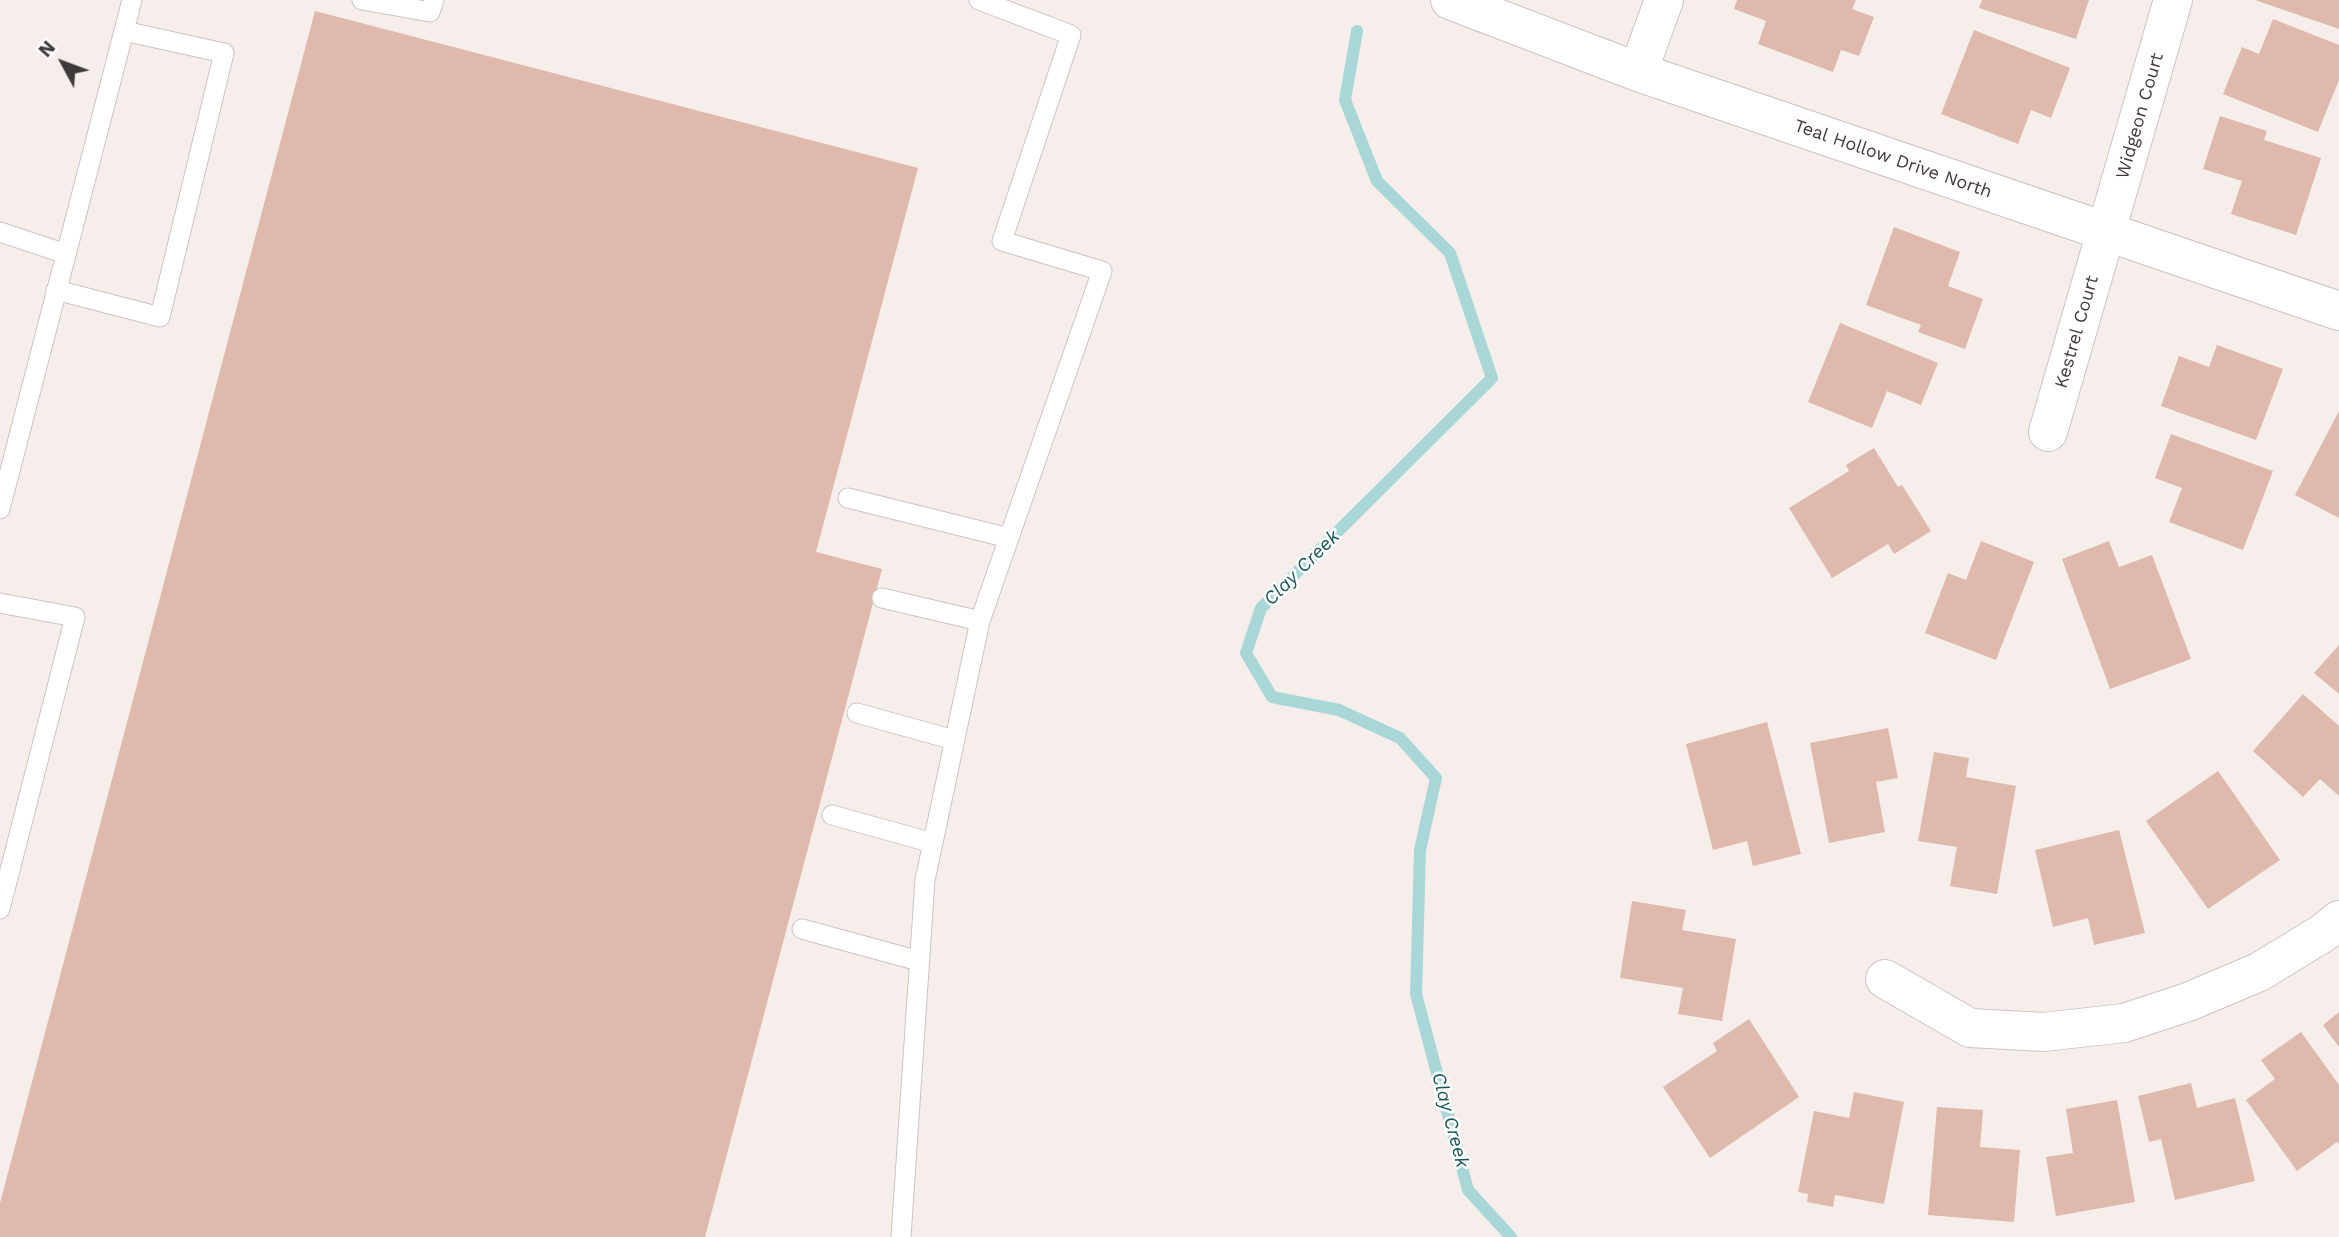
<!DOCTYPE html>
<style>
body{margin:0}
#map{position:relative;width:2339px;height:1237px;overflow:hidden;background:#f6eeeb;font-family:"Work Sans",sans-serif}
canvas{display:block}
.north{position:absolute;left:28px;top:28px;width:70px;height:70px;-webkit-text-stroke:5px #fefdfc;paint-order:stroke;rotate:311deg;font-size:19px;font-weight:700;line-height:28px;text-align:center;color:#3e3b3a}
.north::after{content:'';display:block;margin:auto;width:24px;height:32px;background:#3e3b3a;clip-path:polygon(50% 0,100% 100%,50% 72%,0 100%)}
</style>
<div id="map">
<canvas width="2339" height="1237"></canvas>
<div class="north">N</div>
</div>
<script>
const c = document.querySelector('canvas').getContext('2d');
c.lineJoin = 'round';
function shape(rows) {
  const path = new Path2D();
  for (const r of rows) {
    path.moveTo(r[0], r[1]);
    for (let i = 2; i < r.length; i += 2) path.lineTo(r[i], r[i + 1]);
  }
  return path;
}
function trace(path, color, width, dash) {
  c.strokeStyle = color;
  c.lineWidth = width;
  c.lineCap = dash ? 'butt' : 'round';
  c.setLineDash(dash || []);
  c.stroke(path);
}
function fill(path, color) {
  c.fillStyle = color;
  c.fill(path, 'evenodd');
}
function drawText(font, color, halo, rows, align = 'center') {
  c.font = font + ' "Work Sans",sans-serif';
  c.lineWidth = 5;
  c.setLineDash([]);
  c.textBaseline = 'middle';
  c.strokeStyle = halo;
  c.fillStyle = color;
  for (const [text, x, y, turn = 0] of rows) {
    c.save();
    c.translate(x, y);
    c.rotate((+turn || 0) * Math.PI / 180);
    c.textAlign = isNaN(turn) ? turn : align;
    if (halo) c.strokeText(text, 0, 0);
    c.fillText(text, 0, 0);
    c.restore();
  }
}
trace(shape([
 [1357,31,1345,100,1377,181,1450,253,1492,378,1261,608,1246,653,1272,697,1339,710,1400,738,1436,778,1420,850,1416,994,1468,1190,1511,1237]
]), '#a9d7d8', 12);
fill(shape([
 [1737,0,1856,0,1852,9,1874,17,1859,56,1841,50,1833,72,1758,44,1766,21,1734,9],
 [1982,0,2089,0,2076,39,1979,8],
 [2255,0,2339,0,2339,29],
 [315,11,918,168,816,552,882,569,705,1237,0,1237,0,1203],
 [2273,19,2339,45,2339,80,2318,132,2223,94,2242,47,2259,54],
 [1974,30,2070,68,2051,118,2031,110,2018,144,1941,114],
 [2220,116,2267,131,2264,140,2321,158,2296,235,2231,214,2242,181,2203,169],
 [1894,227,1960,252,1948,286,1983,299,1965,349,1918,332,1921,325,1866,305],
 [1840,323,1938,363,1921,405,1887,391,1872,428,1808,402],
 [2217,345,2283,369,2256,440,2161,406,2179,356,2209,367],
 [2339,411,2339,518,2295,495],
 [2171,434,2273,471,2243,550,2169,522,2182,488,2155,478],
 [1874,448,1898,487,1902,485,1931,531,1894,554,1888,544,1832,578,1789,508,1849,471,1846,465],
 [1981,541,2034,562,1996,660,1925,633,1948,573,1966,580],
 [2109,541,2119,567,2152,555,2191,659,2110,689,2062,559],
 [2339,645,2339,694,2314,673],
 [2303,694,2339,726,2339,796,2320,779,2303,797,2253,751],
 [1767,722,1801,854,1753,866,1747,841,1713,850,1686,744],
 [1888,728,1898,778,1876,782,1885,832,1829,843,1810,743],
 [1934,752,1969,758,1966,777,2016,786,1997,894,1950,886,1957,847,1918,841],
 [2218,771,2280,860,2208,909,2146,821],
 [2119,830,2145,933,2094,945,2088,918,2053,927,2035,850],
 [1632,901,1686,910,1682,930,1736,939,1722,1021,1678,1014,1683,988,1620,978],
 [2339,1012,2339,1047,2323,1025],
 [1749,1019,1799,1097,1710,1158,1663,1087,1717,1051,1713,1043],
 [2301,1032,2339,1085,2339,1144,2337,1142,2297,1171,2246,1100,2275,1079,2261,1060],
 [2191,1083,2197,1108,2235,1098,2255,1181,2175,1200,2161,1139,2149,1142,2138,1096],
 [1854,1092,1904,1102,1884,1204,1835,1195,1833,1207,1807,1202,1808,1194,1798,1192,1814,1111,1849,1118],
 [2117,1100,2135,1202,2056,1216,2046,1157,2073,1153,2066,1109],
 [1937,1107,1983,1110,1980,1147,2020,1150,2014,1222,1928,1215]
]), '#dfb9ab');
const lane = shape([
 [362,0,430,12,434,0],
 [0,232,66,254],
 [56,290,160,317,224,53,124,31],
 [848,498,1009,538],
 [0,509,132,0],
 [882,598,980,621],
 [0,603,75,617,0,909],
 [857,713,954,740],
 [832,815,933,843],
 [802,929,919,961],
 [901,1237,925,880,980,621,1102,271,1002,241,1071,35,979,0]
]);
const street = shape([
 [1638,72,1664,0],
 [2048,432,2173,0],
 [1885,979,1970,1028,2044,1032,2124,1023,2188,1002,2259,972,2323,933,2339,920]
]);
const secondary = shape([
 [1450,0,1638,72,2339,311]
]);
trace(lane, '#ccc4c2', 21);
trace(street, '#ccc4c2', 40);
trace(secondary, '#ccc4c2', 40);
trace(lane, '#fff', 19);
trace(street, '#fff', 38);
trace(secondary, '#fff', 38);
drawText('18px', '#3e3b3a', '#fefdfc', [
 ["Widgeon Court",2140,116,-74],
 ["Teal Hollow Drive North",1893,159,19],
 ["Kestrel Court",2077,332,-74]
]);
drawText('italic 19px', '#165659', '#fefdfc', [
 ["Clay Creek",1302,568,-45],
 ["Clay Creek",1450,1120,75]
]);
</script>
